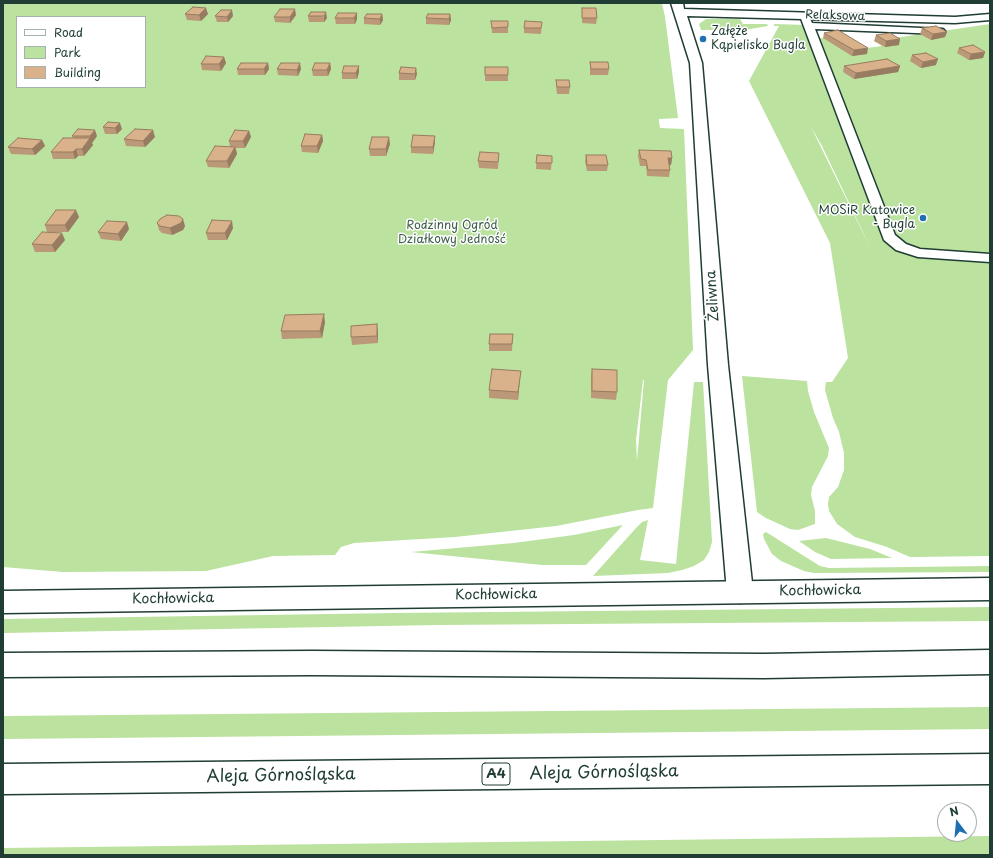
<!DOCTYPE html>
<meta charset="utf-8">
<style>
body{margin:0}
#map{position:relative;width:993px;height:858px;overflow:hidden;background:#fff;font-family:"Playpen Sans",sans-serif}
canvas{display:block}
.frame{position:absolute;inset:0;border:4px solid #1f3d34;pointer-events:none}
.legend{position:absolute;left:16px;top:16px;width:130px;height:72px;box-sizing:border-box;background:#fff;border:1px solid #a5b1ae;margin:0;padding:5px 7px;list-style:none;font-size:12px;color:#1f3d34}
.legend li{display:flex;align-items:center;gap:8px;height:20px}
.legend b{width:20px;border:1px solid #a5b1ae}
.north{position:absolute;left:937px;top:802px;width:40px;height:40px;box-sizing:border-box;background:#fff;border:1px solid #a5b1ae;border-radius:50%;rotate:344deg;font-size:11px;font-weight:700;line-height:16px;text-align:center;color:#1f3d34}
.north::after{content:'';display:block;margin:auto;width:14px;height:18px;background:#1f6fb2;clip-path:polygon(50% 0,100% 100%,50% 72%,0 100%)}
</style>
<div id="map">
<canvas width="993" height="858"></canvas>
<div class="frame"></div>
<ul class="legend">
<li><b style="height:5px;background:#fff"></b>Road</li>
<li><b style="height:11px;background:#bbe29e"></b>Park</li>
<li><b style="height:11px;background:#d9b18a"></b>Building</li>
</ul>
<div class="north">N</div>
</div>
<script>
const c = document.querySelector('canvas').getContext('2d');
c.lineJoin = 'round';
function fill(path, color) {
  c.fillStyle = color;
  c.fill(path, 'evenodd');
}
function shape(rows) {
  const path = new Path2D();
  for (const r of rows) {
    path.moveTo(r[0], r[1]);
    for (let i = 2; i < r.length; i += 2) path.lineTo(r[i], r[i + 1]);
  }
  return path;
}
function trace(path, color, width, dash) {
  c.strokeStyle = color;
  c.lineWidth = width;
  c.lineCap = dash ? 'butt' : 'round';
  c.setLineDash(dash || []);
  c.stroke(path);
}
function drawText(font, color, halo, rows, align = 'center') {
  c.font = font + ' "Playpen Sans",sans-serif';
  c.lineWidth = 3;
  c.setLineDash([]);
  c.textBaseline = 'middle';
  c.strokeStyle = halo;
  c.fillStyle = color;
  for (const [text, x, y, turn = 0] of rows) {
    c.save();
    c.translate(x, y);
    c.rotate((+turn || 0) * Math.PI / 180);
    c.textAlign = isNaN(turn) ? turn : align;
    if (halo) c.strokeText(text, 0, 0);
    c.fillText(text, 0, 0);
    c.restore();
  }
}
fill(shape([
 [3,3,662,3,665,17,678,118,659,119,659,122,660,128,684,129,693,350,668,380,653,508,638,510,556,526,455,537,354,543,341,547,335,555,273,556,206,571,63,572,3,567],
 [17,17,145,17,145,87,17,87],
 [643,380,644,380,637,461,636,440],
 [706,19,740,19,743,24,767,24,768,26,744,30,701,30,699,24],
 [774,24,806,25,809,38,823,38,837,36,859,49,882,46,874,41,990,24,990,556,910,557,887,547,855,537,837,524,829,511,828,504,829,497,838,487,844,470,844,453,839,432,833,418,825,390,826,382,832,382,848,358,830,243,749,81,779,26,774,26],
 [811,127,822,146,873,253],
 [742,376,807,381,808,391,814,412,829,448,828,456,812,487,811,495,815,511,815,524,798,530,790,529,766,518,757,512],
 [694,382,703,382,712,542,709,552,704,560,694,566,682,570,668,573,593,576,636,528,642,522,648,520,640,560,676,564],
 [623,525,586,565,542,565,411,552,514,543,574,535],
 [766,532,820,566,829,568,990,566,990,572,814,573,804,571,781,561,772,554,764,539,763,534],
 [826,538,870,549,892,558,831,559,815,552,799,541],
 [990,607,990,621,437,625,3,633,3,619,396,613],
 [990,707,990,729,3,739,3,716],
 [990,836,990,855,3,855,3,848]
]), '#bbe29e');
const service = shape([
 [805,13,808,14,812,23,943,29,945,31,940,34,815,29,895,235,906,244,920,249,990,254,990,262,918,257,896,250,884,240,800,16,805,13]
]);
const minor = shape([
 [671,3,683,3,684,9,955,17,990,14,990,20,955,23,687,16,702,63,728,365,753,592,749,600,740,603,731,600,727,592,708,365,690,63,671,3]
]);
const secondary = shape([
 [990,578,990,600,3,613,3,591,990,578]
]);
const motorway = shape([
 [990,650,990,674,764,678,312,675,3,677,3,653,312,651,764,654,990,650],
 [990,754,990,784,3,794,3,764,990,754]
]);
trace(service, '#1f3d34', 3);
trace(minor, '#1f3d34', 3);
trace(secondary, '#1f3d34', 3);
trace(motorway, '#1f3d34', 3);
fill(service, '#fff');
fill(minor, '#fff');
fill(secondary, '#fff');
fill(motorway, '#fff');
fill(shape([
 [582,8,597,18,596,24,582,23],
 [311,12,327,18,324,22,309,22,308,16],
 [357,13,357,19,355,24,336,24,335,18],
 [185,14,208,14,201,21,187,20],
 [382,14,383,20,380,25,364,24,364,18],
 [450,14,451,20,449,25,426,24,426,18],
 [296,15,290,23,275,22,274,17],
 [215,16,233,16,228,22,217,22],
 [491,21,508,27,508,33,492,33],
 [542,22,541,34,524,33,524,28],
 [922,28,947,32,945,37,931,40,920,34],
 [824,33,867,54,852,56,823,38],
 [876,35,899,45,885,47,874,41],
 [959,48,985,52,983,58,969,60,957,53],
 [912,55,936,65,921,68,910,61],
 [224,57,226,63,221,71,202,70,201,64],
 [590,62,609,69,608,75,590,75],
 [268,63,269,69,265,75,238,75,237,69],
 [330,63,331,69,328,76,313,76,312,70],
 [844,66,900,66,898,72,854,79,843,72],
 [485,67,508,75,508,81,485,81],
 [277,69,301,69,298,76,278,75],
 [359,72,357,79,342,79,342,73],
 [399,73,417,74,415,80,399,80],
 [556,80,570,87,569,94,557,94,556,86],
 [108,122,122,129,117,134,105,134,103,127],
 [249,131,251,137,245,148,236,148,237,154,229,168,208,167,206,161,230,147,229,141],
 [322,135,323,141,318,153,302,152,301,146],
 [72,136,97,136,92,143,93,145,84,156,78,156,75,159,53,159,51,152,73,138],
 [155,137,145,147,126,146,124,139],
 [42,140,45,146,35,155,11,154,8,147],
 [435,142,433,154,411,153,411,147],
 [390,144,386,156,370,156,369,149],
 [639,150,672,158,671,165,669,165,670,170,669,177,647,176,646,166,640,166,638,156],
 [499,153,498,169,479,168,478,161],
 [537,155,552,156,551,170,536,169],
 [586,155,608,165,607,171,587,171,585,161],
 [79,217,68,232,52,232,65,240,55,252,35,252,32,244,47,232,45,225],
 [157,223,185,226,183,230,172,235,162,233,159,230],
 [233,228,227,240,208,240,206,233],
 [129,229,121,241,101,239,98,232],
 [325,322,322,338,282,339,281,331],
 [378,332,378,343,352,345,351,337],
 [513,334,512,351,489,351,489,344],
 [592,369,617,392,616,400,591,398,591,376],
 [520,378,518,400,489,398,489,390]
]), '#bb9877');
fill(shape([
 [206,8,208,14,201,21,199,15],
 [295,9,296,15,290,23,290,17],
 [232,10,233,16,228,22,227,17],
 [326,12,327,18,324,22,324,16],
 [357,13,357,19,355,24,354,18],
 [382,14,383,20,380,25,380,19],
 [450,14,451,20,449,25,449,19],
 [947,32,945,37,931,40,933,34],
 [900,39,899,45,885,47,886,41],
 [868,48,867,54,852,56,854,50],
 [985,52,983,58,969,60,971,54],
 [224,57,226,63,221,71,219,64],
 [938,59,936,65,921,68,923,62],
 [268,63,269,69,265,75,264,69],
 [300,63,301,69,298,76,297,70],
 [330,63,331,69,328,76,327,70],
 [359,66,359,72,357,79,356,73],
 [900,66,898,72,854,79,856,73],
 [416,68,417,74,415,80,415,74],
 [120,123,122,129,117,134,115,128],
 [95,130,97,136,92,143,93,145,84,156,82,149,90,138,90,136],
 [153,130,155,137,145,147,143,141],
 [249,131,251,137,245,148,243,141],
 [322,135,323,141,318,153,317,146],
 [435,136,435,142,433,154,433,147],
 [389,137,390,144,386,156,386,149],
 [42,140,45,146,35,155,32,149],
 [235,147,237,154,229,168,227,161],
 [76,149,78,156,75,159,73,152],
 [668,158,672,158,671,165,667,165],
 [76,210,79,217,68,232,65,225],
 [183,219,185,226,183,230,172,235,170,228],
 [232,221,233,228,227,240,225,233],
 [127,222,129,229,121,241,118,234],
 [62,233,65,240,55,252,52,245],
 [324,314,325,322,322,338,320,331],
 [377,324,378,332,378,343,377,336],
 [521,371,520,378,518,400,518,392]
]), '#987c61');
const building = shape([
 [193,7,206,8,199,15,185,14,193,7],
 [582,8,596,8,597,18,582,18,582,8],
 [280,9,295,9,290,17,274,17,280,9],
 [221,10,232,10,227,17,215,16,221,10],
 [311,12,326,12,324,16,308,16,311,12],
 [338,13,357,13,354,18,335,18,338,13],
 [367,14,382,14,380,19,364,18,367,14],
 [428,14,450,14,449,19,426,18,428,14],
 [491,21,508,21,508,27,492,28,491,21],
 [525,21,542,22,541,28,524,28,525,21],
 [936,26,947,32,933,34,922,28,936,26],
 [838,30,868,48,854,50,824,33,838,30],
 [890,33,900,39,886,41,876,35,890,33],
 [973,45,985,52,971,54,959,48,973,45],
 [926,53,938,59,923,62,912,55,926,53],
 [206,56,224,57,219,64,201,64,206,56],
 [887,59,900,66,856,73,844,66,887,59],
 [590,62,608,62,609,69,591,69,590,62],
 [241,63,268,63,264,69,237,69,241,63],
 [281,63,300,63,297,70,277,69,281,63],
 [315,63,330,63,327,70,312,70,315,63],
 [344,66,359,66,356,73,342,73,344,66],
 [401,67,416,68,415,74,399,73,401,67],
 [485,67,508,67,508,75,485,75,485,67],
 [556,80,569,80,570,87,557,87,556,80],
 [108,122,120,123,115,128,103,127,108,122],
 [78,129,95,130,90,136,72,136,78,129],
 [135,129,153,130,143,141,124,139,135,129],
 [235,130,249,131,243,141,229,141,235,130],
 [305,134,322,135,317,146,301,146,305,134],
 [413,135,435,136,433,147,411,147,413,135],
 [372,137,389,137,386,149,369,149,372,137],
 [18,138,42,140,32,149,8,147,18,138],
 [63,138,90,138,82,149,76,149,73,152,51,152,63,138],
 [215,146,235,147,227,161,206,161,215,146],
 [639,150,671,151,672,158,668,158,670,170,648,170,646,160,641,159,639,150],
 [480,152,499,153,498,162,478,161,480,152],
 [537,155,552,156,552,163,536,163,537,155],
 [586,155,606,155,608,165,587,165,586,155],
 [56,210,76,210,65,225,45,225,56,210],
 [167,215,179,216,183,219,181,223,170,228,160,226,157,223,160,219,167,215],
 [212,220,232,221,225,233,206,233,212,220],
 [107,221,127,222,118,234,98,232,107,221],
 [42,232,62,233,52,245,32,244,42,232],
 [324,314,320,331,281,331,285,315,324,314],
 [377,324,377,336,351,337,351,326,377,324],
 [490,334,513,334,512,344,489,344,490,334],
 [492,369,521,371,518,392,489,390,492,369],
 [592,369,617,370,617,392,592,391,592,369]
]);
fill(building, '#d9b18a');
trace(building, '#987c61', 1);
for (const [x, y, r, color] of [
 [703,39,4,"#1f6fb2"],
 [923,218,4,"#1f6fb2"]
]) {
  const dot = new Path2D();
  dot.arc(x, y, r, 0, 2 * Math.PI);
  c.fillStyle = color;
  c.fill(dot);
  trace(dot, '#fff', 1.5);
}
drawText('12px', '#1f3d34', '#fff', [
 ["Relaksowa",835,16,2]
]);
drawText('12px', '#1f3d34', '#fff', [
 ["Załęże",711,32],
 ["Kąpielisko Bugla",711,46],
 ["MOSiR Katowice",915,211,"right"],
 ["- Bugla",915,225,"right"]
], 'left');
drawText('12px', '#3e5e49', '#fff', [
 ["Rodzinny Ogród",452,226],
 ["Działkowy Jedność",452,240]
]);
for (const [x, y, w] of [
 [496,774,28]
]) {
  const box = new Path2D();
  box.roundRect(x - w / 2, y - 11, w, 22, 3);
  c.fillStyle = '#fff';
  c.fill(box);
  trace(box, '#1f3d34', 1);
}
drawText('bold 13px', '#1f3d34', null, [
 ["A4",496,774]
]);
drawText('14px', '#1f3d34', '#fff', [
 ["Żeliwna",713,296,-94],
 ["Kochłowicka",820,591,-1],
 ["Kochłowicka",496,595,-1],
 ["Kochłowicka",173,599,-1]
]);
drawText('17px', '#1f3d34', '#fff', [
 ["Aleja Górnośląska",604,773,-1],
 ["Aleja Górnośląska",281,776,-1]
]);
</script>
